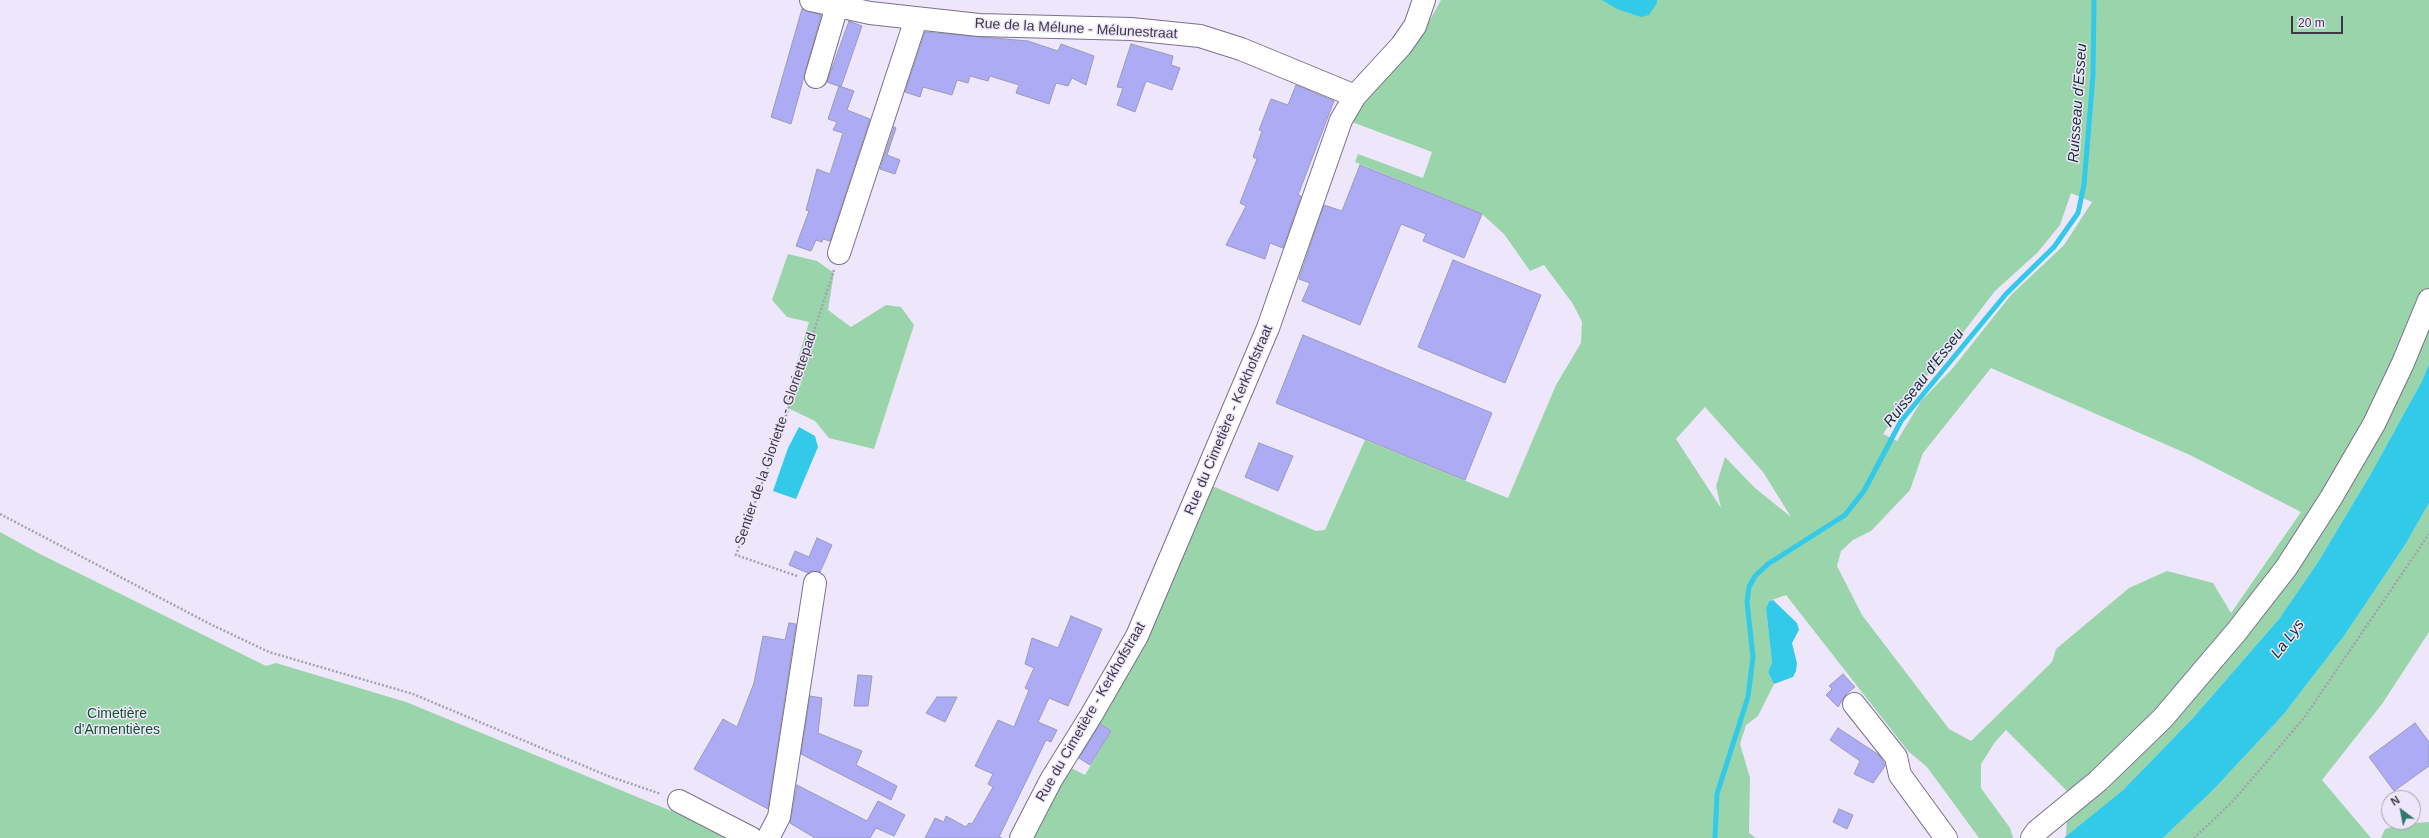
<!DOCTYPE html>
<meta charset="utf-8">
<style>
body{margin:0}
#map{position:relative;width:2429px;height:838px;overflow:hidden;background:#eee7fb;font-family:Arial,sans-serif}
canvas{display:block}
.north{position:absolute;left:2381px;top:790px;width:40px;height:40px;box-sizing:border-box;background:#eee7fb;border:1px solid #a7a1b2;border-radius:50%;rotate:328deg;font-size:11px;font-weight:700;line-height:16px;text-align:center;color:#3d3845}
.north::after{content:'';display:block;margin:auto;width:14px;height:18px;background:#30776e;clip-path:polygon(50% 0,100% 100%,50% 72%,0 100%)}
.scale{position:absolute;left:2291px;top:16px;width:52px;height:18px;box-sizing:border-box;border:2px solid #3d3845;border-top:0;padding-left:5px;font-size:12px;line-height:14px;white-space:nowrap;color:#3d3845;-webkit-text-stroke:3px #eee7fb;paint-order:stroke}
</style>
<div id="map">
<canvas width="2429" height="838"></canvas>
<div class="north">N</div>
<div class="scale">20 m</div>
</div>
<script>
const c = document.querySelector('canvas').getContext('2d');
c.lineJoin = 'round';
function fill(path, color) {
  c.fillStyle = color;
  c.fill(path, 'evenodd');
}
function shape(rows) {
  const path = new Path2D();
  for (const r of rows) {
    path.moveTo(r[0], r[1]);
    for (let i = 2; i < r.length; i += 2) path.lineTo(r[i], r[i + 1]);
  }
  return path;
}
function trace(path, color, width, dash) {
  c.strokeStyle = color;
  c.lineWidth = width;
  c.lineCap = dash ? 'butt' : 'round';
  c.setLineDash(dash || []);
  c.stroke(path);
}
function drawText(font, color, halo, rows, align = 'center') {
  c.font = font + ' Arial,sans-serif';
  c.lineWidth = 3;
  c.setLineDash([]);
  c.textBaseline = 'middle';
  c.strokeStyle = halo;
  c.fillStyle = color;
  for (const [text, x, y, turn = 0] of rows) {
    c.save();
    c.translate(x, y);
    c.rotate((+turn || 0) * Math.PI / 180);
    c.textAlign = isNaN(turn) ? turn : align;
    if (halo) c.strokeText(text, 0, 0);
    c.fillText(text, 0, 0);
    c.restore();
  }
}
fill(shape([
 [1441,0,2429,0,2429,364,2422,381,2369,477,2318,562,2279,619,2192,719,2123,790,2066,837,2068,792,2006,730,1995,742,1981,764,1981,788,2010,828,2013,838,1979,838,1927,767,1908,751,1786,595,1769,601,1766,608,1772,663,1768,672,1774,684,1758,716,1746,725,1740,744,1750,778,1749,833,1756,838,1030,838,1069,767,1085,775,1111,731,1098,722,1210,485,1316,531,1325,530,1365,440,1508,498,1556,385,1581,343,1582,322,1573,304,1544,265,1530,271,1504,234,1482,214,1355,162,1358,154,1423,178,1432,152,1352,122,1369,91,1421,36],
 [2071,193,2092,202,2064,245,2011,295,1952,369,1921,401,1897,441,1883,434,1912,391,1942,360,1995,291,2038,252,2060,225],
 [1991,368,2190,455,2301,512,2231,613,2213,583,2167,571,2129,588,2056,649,2052,662,1971,741,1949,729,1862,615,1837,566,1841,551,1853,540,1871,531,1910,490,1923,453],
 [1705,407,1763,472,1791,517,1755,488,1725,457,1716,486,1721,508,1676,439],
 [788,254,817,261,834,273,828,310,851,327,886,305,901,307,914,325,874,449,829,438,815,421,790,409,786,399,809,322,787,317,772,300],
 [2429,503,2429,632,2382,704,2322,780,2371,838,2163,838,2214,789,2283,715,2344,636,2405,545],
 [0,532,40,554,266,666,276,663,406,702,708,826,729,838,0,838],
 [2429,822,2429,838,2381,838,2385,829,2401,824]
]), '#9ad4aa');
fill(shape([
 [1602,0,1657,0,1657,3,1649,15,1641,17,1617,9],
 [2429,364,2429,503,2405,545,2344,636,2283,715,2214,789,2163,838,2064,838,2123,790,2192,719,2279,619,2318,562,2369,477,2422,381],
 [799,427,815,436,818,447,796,499,773,491,788,448],
 [1773,600,1797,623,1799,630,1792,643,1797,663,1796,671,1793,677,1774,684,1768,672,1772,663,1766,608,1769,601]
]), '#33c9e9');
trace(shape([
 [1715,838,1717,794,1748,697,1753,657,1747,602,1749,587,1755,576,1768,564,1845,515,1864,491,1901,421,2006,294,2054,247,2078,213,2084,185,2093,75,2094,0]
]), '#33c9e9', 5);
const building = shape([
 [802,9,821,15,791,124,771,117,802,9],
 [849,21,862,26,841,87,827,82,849,21],
 [925,32,1028,41,1058,51,1061,44,1094,56,1086,85,1072,78,1068,86,1056,83,1049,104,1016,93,1019,85,990,76,988,81,970,76,968,83,957,80,952,95,923,87,920,97,905,92,925,32],
 [1131,44,1173,56,1171,65,1180,68,1172,90,1146,81,1135,112,1117,105,1123,88,1117,87,1131,44],
 [1296,85,1334,101,1298,195,1301,196,1283,248,1270,243,1265,259,1226,245,1246,206,1240,203,1257,159,1253,157,1262,131,1259,130,1271,99,1288,105,1296,85],
 [839,86,854,91,847,110,870,119,830,241,823,239,822,242,816,240,811,251,796,246,809,211,806,210,817,169,830,174,843,133,833,130,837,122,828,119,839,86],
 [894,127,896,128,887,155,900,160,895,174,880,169,894,127],
 [1360,165,1482,214,1464,258,1423,241,1426,234,1401,224,1360,325,1302,301,1310,283,1299,279,1324,205,1342,211,1360,165],
 [1453,260,1541,295,1505,383,1418,347,1453,260],
 [1303,335,1492,413,1465,480,1276,403,1303,335],
 [1259,443,1293,456,1278,491,1245,477,1259,443],
 [817,538,832,545,820,572,811,571,808,573,789,565,795,551,809,557,817,538],
 [1071,616,1102,629,1068,706,1049,698,1038,722,1057,730,1051,742,1046,740,999,837,1002,838,925,838,935,818,944,822,946,816,966,827,969,823,972,824,993,787,988,784,993,774,975,766,998,720,1014,727,1029,690,1025,688,1034,668,1025,664,1032,638,1058,648,1071,616],
 [789,623,796,624,768,809,694,769,723,719,737,727,754,683,763,636,785,640,789,623],
 [1843,674,1855,687,1846,694,1838,707,1826,695,1832,689,1829,686,1843,674],
 [858,675,872,676,868,706,854,706,858,675],
 [810,696,822,698,818,733,862,751,856,765,897,786,891,800,801,754,810,696],
 [937,697,957,697,945,722,926,713,937,697],
 [2415,723,2429,742,2429,766,2394,791,2369,757,2415,723],
 [1100,724,1111,731,1090,765,1079,758,1100,724],
 [1838,728,1879,755,1884,763,1885,766,1873,783,1854,774,1860,761,1830,740,1838,728],
 [797,785,867,821,878,801,905,815,894,836,876,828,870,838,815,838,790,823,797,785],
 [1839,809,1853,815,1847,829,1833,822,1839,809]
]);
fill(building, '#adabf3');
trace(building, '#9a9aba', 1);
const minor = shape([
 [811,0,870,13,979,25,1131,29,1200,36,1241,49,1355,96],
 [816,77,837,6],
 [839,253,916,19],
 [1854,704,1896,757,1900,775,1946,838],
 [679,801,751,838],
 [768,838,779,817,815,583],
 [1021,838,1051,780,1092,714,1137,636,1268,328,1341,120,1355,96,1401,46,1415,26,1424,0],
 [2032,838,2037,831,2098,781,2163,718,2237,631,2286,568,2331,498,2374,424,2403,363,2429,300]
]);
trace(minor, '#7a708d', 24);
trace(shape([
 [0,514,210,624,269,652,413,694,608,776,661,794],
 [797,576,736,555,781,431,834,270],
 [2194,838,2233,801,2304,718,2429,534]
]), '#a6a0b1', 2.5, [2, 2]);
trace(minor, '#fff', 22);
drawText('14px', '#3d3845', '#eee7fb', [
 ["Rue de la Mélune - Mélunestraat",1076,29,3],
 ["Rue du Cimetière - Kerkhofstraat",1229,420,-67],
 ["Sentier de la Gloriette - Gloriettepad",776,439,-71],
 ["Rue du Cimetière - Kerkhofstraat",1091,712,-60]
]);
drawText('14px', '#0e542c', '#eee7fb', [
 ["Cimetière",117,714],
 ["d'Armentières",117,730]
]);
drawText('italic 15px', '#162d33', '#eee7fb', [
 ["Ruisseau d'Esseu",2078,103,-86],
 ["Ruisseau d'Esseu",1924,378,-52],
 ["La Lys",2288,639,-53]
]);
</script>
